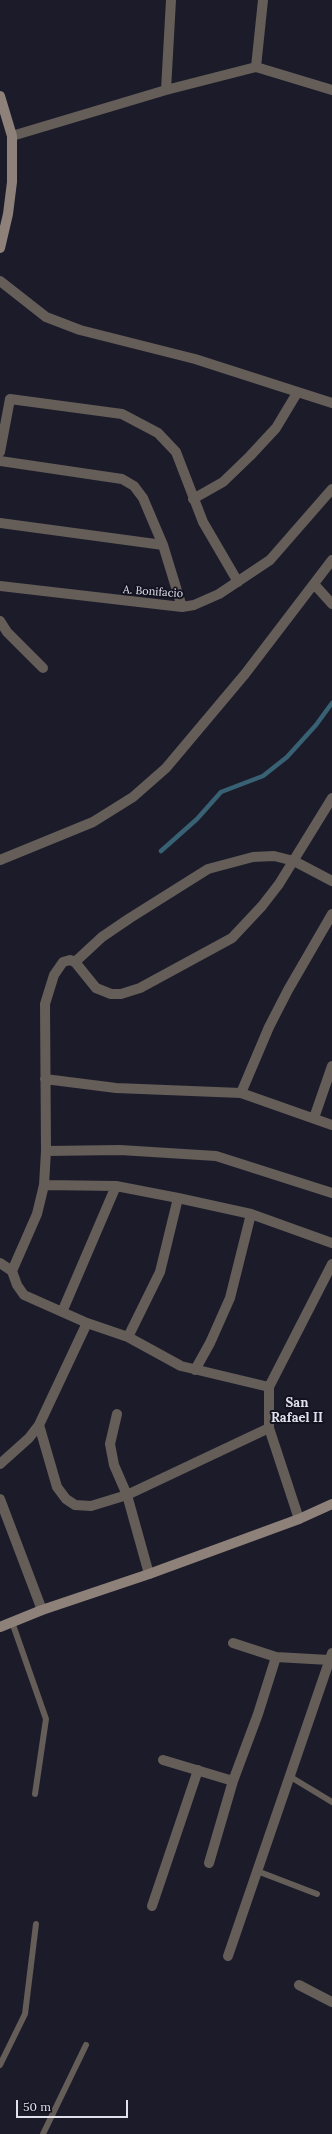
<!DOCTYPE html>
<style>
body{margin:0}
#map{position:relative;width:332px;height:2134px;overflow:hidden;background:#1c1b2a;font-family:Lora,serif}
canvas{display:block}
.scale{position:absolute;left:16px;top:2100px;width:112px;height:18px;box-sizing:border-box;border:2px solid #e1e1eb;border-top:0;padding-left:5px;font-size:12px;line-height:14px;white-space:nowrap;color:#e1e1eb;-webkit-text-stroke:3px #131220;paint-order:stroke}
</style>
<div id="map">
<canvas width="332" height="2134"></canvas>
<div class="scale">50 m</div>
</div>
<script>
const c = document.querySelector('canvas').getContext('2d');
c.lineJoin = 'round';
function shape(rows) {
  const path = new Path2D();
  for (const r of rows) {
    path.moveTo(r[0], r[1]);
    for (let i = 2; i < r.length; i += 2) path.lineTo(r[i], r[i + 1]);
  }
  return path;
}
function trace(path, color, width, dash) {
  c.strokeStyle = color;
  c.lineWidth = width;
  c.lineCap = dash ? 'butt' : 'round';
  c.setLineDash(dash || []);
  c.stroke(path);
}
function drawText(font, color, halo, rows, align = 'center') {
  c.font = font + ' Lora,serif';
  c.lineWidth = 4;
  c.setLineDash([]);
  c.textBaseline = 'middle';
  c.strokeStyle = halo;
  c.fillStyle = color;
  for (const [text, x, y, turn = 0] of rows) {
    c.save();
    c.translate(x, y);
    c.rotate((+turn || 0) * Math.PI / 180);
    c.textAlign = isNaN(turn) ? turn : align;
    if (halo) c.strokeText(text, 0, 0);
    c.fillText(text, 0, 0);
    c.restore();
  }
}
trace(shape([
 [161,851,197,819,221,792,263,776,287,757,316,725,332,703]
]), '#386274', 4.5);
trace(shape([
 [12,1622,46,1719,35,1794],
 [289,1776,332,1802],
 [257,1871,317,1894],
 [0,2065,25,2014,36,1924],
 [43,2134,86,2045]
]), '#645d58', 6);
trace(shape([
 [263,0,256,67,332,90],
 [166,90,171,0],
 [12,136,166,90,256,67],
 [0,281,46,317,80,330,195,359,332,403],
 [0,452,10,399,122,414,158,433,176,452,203,522,238,582],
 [0,461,122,479,134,486,143,498,163,545],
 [193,499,223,482,250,456,276,428,297,393],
 [0,523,163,545,182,607],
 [314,584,332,604],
 [0,586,182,607,194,605,219,594,270,560,332,489],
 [0,621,7,632,43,668],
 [0,860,93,822,133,797,166,768,245,674,332,560],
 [75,962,102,937,130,918,208,869,253,857,274,856,294,861,332,881],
 [45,1079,116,1088,241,1093,332,1125],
 [241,1093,269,1027,288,990,332,914],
 [314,1118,332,1066],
 [46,1151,120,1150,216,1156,332,1193],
 [44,1185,116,1186,178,1198],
 [0,1263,12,1271,17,1285,24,1295,87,1323,128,1337,181,1366,269,1387],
 [12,1271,37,1214,44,1185,46,1151,45,1004,54,975,63,962,70,960,75,962,96,988,111,994,121,994,140,988,232,938,262,906,279,884,332,798],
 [62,1312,116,1186],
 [128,1337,160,1272,178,1198,251,1214,332,1243],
 [195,1370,210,1343,230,1298,251,1214],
 [117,1414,110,1444,114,1465,127,1495,149,1574],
 [39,1425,57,1487,66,1499,75,1505,91,1506,127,1495,269,1428],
 [0,1464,29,1438,39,1425,87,1323],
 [0,1499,42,1610],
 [299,1519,269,1428,269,1387,332,1264],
 [233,1643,276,1657,329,1660],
 [163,1760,233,1781],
 [209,1863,233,1781,258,1714,276,1657],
 [152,1906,198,1770],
 [228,1956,332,1653],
 [299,1985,332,2002]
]), '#645d58', 10);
trace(shape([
 [0,96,12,136,12,182,8,214,0,248],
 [0,1627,42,1610,149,1574,299,1519,332,1504]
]), '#8d8179', 10);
drawText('11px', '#e1e1eb', '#131220', [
 ["A. Bonifacio",153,592,4]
]);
drawText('bold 13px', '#e1e1eb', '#131220', [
 ["San",297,1403],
 ["Rafael II",297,1418]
]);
</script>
